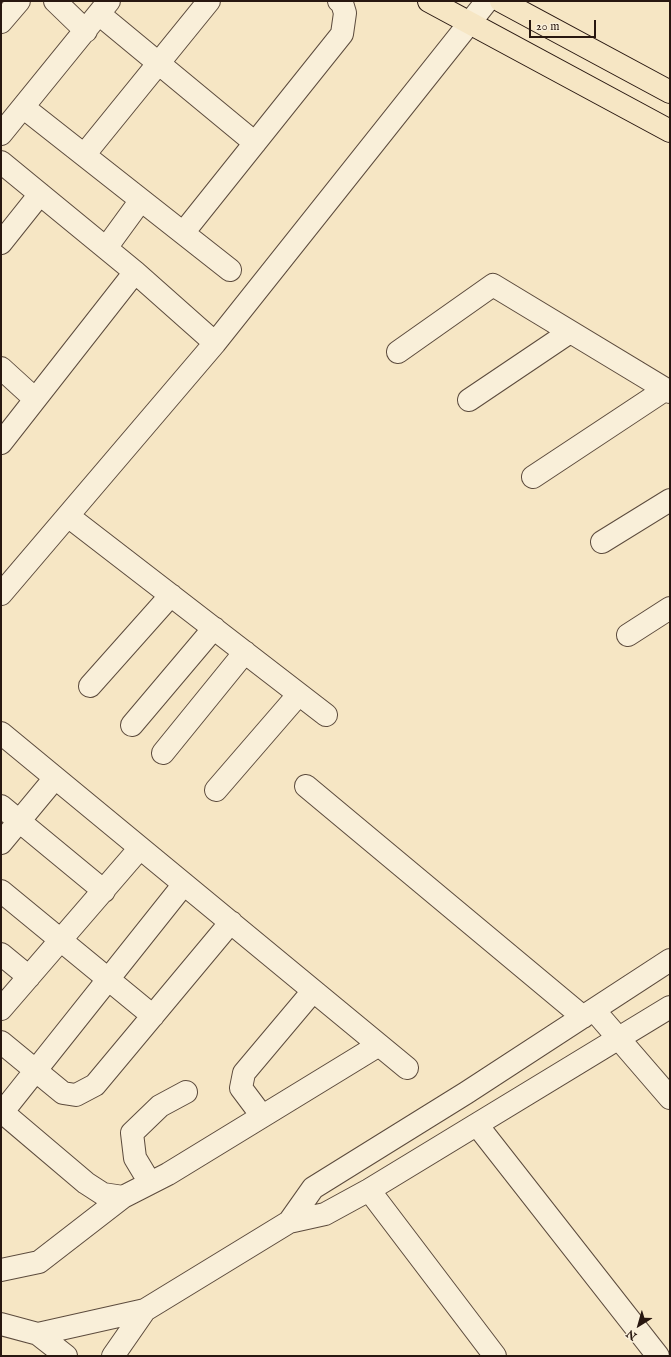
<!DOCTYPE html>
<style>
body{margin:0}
#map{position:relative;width:671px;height:1357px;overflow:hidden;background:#f6e6c4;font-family:"IM FELL English",serif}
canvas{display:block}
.frame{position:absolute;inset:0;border:2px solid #281710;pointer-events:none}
.north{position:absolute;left:619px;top:1305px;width:40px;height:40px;-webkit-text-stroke:3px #f9efd9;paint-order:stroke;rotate:217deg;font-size:11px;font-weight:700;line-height:16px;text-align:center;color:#281710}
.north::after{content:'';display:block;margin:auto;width:14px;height:18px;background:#281710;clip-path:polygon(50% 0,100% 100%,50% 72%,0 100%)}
.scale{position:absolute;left:529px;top:20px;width:67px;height:18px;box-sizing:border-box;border:2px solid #281710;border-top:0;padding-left:5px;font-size:12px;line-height:14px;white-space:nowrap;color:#281710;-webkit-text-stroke:3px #f9efd9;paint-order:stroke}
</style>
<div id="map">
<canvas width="671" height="1357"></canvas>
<div class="frame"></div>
<div class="north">N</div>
<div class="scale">20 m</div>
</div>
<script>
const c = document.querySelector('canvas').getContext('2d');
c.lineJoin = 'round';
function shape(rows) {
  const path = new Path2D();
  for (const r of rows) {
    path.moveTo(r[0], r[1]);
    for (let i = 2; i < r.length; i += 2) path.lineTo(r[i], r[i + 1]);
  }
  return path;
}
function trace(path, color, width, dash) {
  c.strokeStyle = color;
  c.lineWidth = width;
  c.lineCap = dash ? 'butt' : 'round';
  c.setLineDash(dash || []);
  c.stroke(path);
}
const minor = shape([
 [55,1,86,31],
 [99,14,255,143],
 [1,22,19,1],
 [23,107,230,270],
 [1,134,109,1],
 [84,155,209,1],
 [1,162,135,272,215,343],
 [183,233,342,34,345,13,342,3,339,1],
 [1,243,40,194],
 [106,248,141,200],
 [398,352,493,285,670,392],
 [1,368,35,399],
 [469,400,570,332],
 [1,443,135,272],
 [533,477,666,389],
 [68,516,326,715],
 [602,542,670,500],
 [1,594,215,343,487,1],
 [628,635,670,608],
 [90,686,171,595],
 [132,725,214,628],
 [1,733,407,1068],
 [163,753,245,652],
 [306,786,583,1017],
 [216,790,299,694],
 [1,806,104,891],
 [1,843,55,778],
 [1,891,153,1016],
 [1,954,29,977],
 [1,1009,140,848],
 [594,1010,670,1098],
 [1,1042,63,1093,76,1095,95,1085,231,922],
 [1,1111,86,1183,103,1194,123,1197,168,1174,379,1045],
 [1,1114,184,884],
 [262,1116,241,1088,244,1073,313,991],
 [477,1125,658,1356],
 [150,1183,135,1158,132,1133,160,1106,186,1092],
 [369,1190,495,1356],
 [289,1222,313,1188,466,1093,670,960],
 [1,1270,39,1262,123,1197],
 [1,1324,38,1334,66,1356],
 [38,1334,145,1310,289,1222,325,1214,369,1190,670,1007],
 [113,1356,145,1310]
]);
const major = shape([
 [429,1,670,131],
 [501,1,670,92]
]);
trace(minor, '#5c4b3d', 24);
trace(major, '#281710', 24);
trace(minor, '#f9efd9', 22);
trace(major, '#f6e6c4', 22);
</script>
